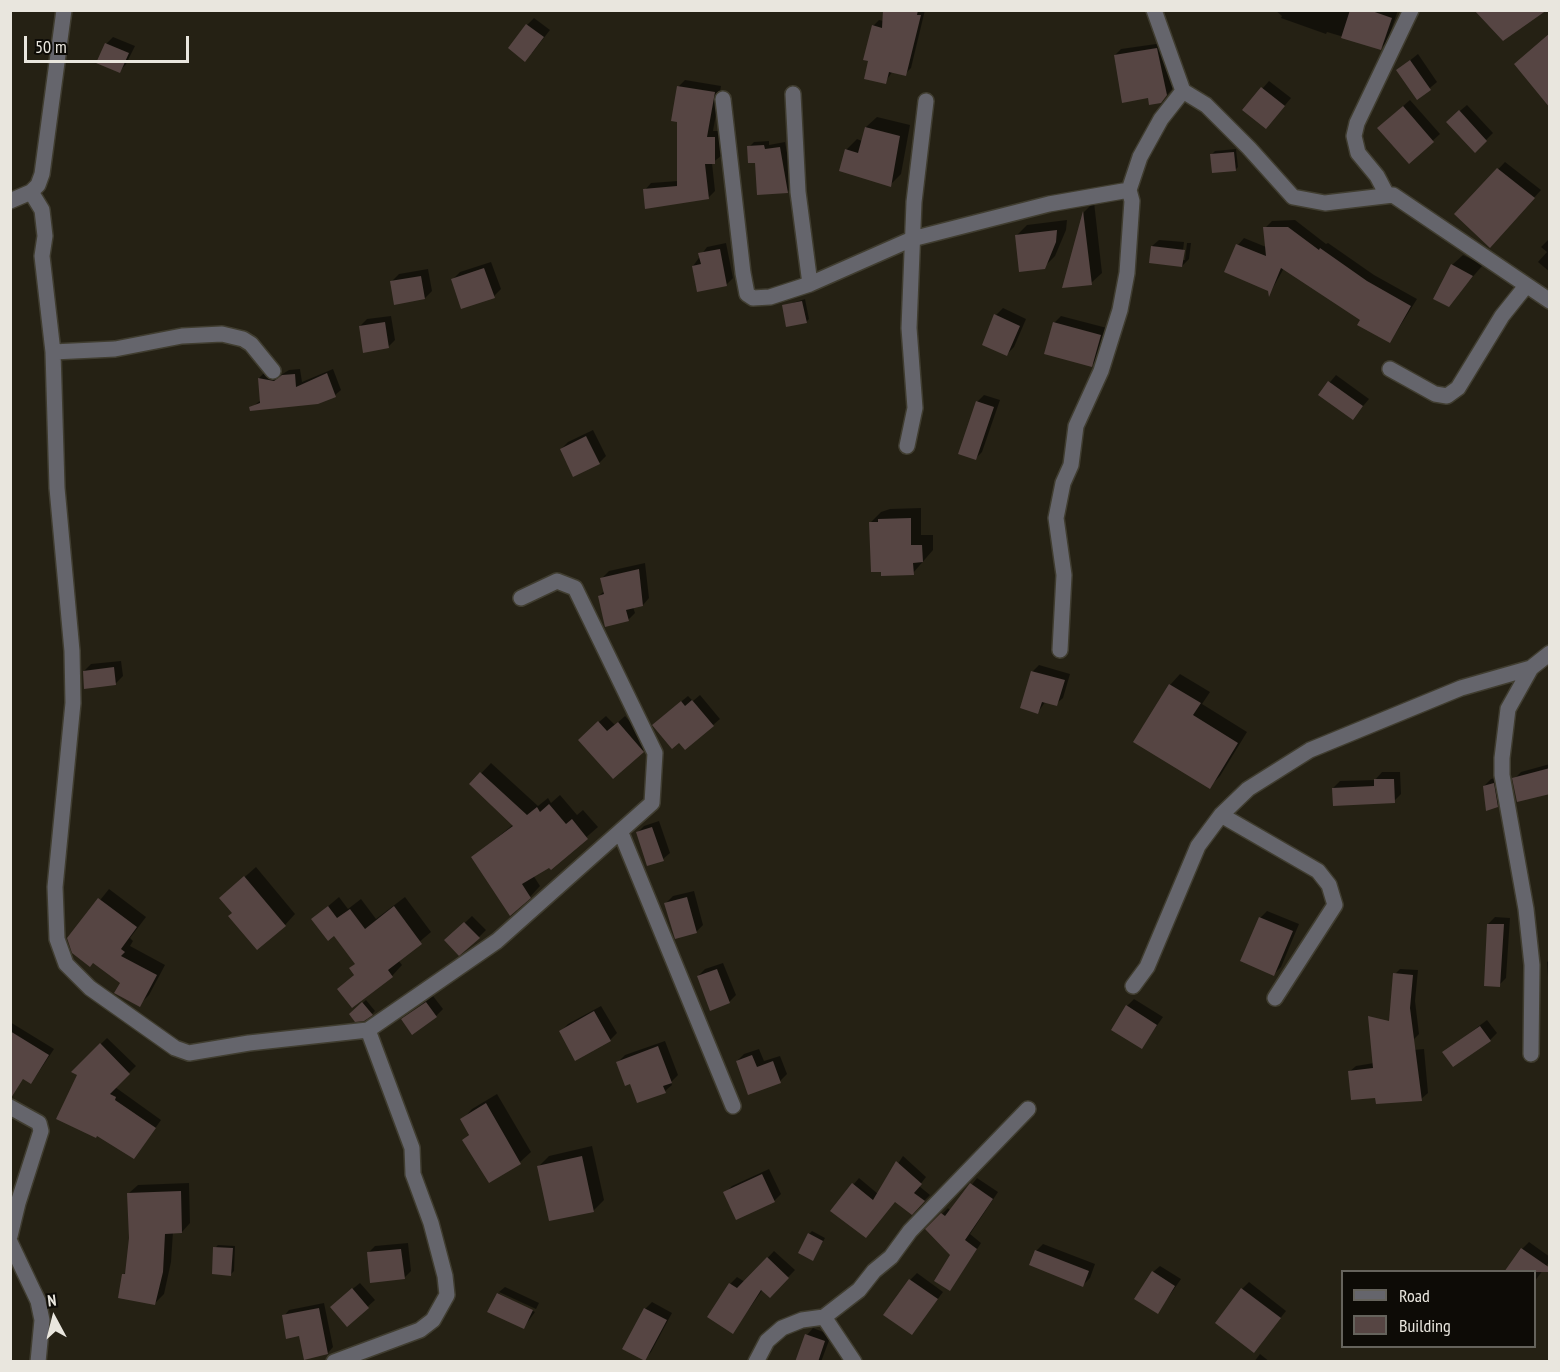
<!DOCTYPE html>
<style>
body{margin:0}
#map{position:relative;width:1560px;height:1372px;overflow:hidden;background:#252114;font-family:"PT Sans Narrow",sans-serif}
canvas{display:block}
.frame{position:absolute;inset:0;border:12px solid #e9e6de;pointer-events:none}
.legend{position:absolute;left:1341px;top:1270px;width:195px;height:78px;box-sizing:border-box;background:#0d0b06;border:2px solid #65635c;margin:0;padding:8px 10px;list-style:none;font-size:18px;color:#e9e6de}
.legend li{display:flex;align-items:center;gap:12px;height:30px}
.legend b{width:30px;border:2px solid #65635c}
.north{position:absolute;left:24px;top:1288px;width:60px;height:60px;-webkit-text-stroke:4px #0d0b06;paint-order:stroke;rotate:353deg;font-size:16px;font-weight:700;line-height:24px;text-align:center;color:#e9e6de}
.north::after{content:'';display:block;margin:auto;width:21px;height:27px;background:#e9e6de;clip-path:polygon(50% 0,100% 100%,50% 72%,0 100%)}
.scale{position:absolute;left:24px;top:36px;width:165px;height:27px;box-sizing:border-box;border:3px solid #e9e6de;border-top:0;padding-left:8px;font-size:18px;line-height:21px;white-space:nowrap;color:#e9e6de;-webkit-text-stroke:4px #0d0b06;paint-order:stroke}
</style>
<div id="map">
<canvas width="1560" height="1372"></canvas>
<div class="frame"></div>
<ul class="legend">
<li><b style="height:8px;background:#65656c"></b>Road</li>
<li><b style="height:16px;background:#564543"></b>Building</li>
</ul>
<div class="north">N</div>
<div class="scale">50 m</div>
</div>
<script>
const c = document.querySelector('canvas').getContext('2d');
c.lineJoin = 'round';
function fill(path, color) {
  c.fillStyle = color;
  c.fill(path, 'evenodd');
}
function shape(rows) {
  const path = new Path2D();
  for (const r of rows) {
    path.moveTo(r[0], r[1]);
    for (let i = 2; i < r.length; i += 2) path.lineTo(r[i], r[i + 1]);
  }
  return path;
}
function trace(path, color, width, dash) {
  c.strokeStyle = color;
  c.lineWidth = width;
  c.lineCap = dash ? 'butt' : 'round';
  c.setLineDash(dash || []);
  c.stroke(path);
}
fill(shape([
 [884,10,925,10,911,68,905,74,893,71,885,82,870,60,873,26,879,20,884,21],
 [1275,10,1398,10,1387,42,1381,48,1327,32,1326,34,1281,18,1282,16],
 [534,18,550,30,532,53,527,25],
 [113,37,135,46,126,64,120,71,98,62,106,44],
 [1163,43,1173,88,1167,95,1149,96,1115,55,1121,49],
 [1418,54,1437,82,1418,98,1398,70],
 [685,80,721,86,713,131,721,131,721,156,712,163,715,191,708,198,645,190,651,183,678,181,678,87],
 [1269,81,1291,98,1272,121,1244,110],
 [1410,100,1440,134,1409,162,1386,121],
 [1467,105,1493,133,1475,151,1455,115],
 [877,117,910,125,901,174,890,185,846,150,857,139,862,141,866,127],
 [769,141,769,145,785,142,793,186,788,191,756,161,749,147,754,142],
 [1236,149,1238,167,1235,170,1212,154,1215,151],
 [1505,162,1541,190,1497,239,1456,214],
 [1094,202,1102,273,1091,283,1064,286,1084,212],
 [1067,220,1066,230,1055,256,1044,267,1017,235,1027,225],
 [1295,220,1326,244,1328,243,1374,275,1417,299,1390,342,1362,319,1284,268,1270,293,1270,290,1226,271,1238,245,1244,238,1266,247,1265,228,1272,221],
 [1550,238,1550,272,1538,262,1547,252,1541,247],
 [1159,240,1184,242,1182,260,1185,260,1187,243,1191,243,1189,259,1182,266,1152,246],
 [726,243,733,278,726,285,693,266,707,247],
 [1463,255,1483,265,1448,305,1452,265],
 [491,262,501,289,494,296,453,279,460,272],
 [428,269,432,291,425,298,392,281,399,274],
 [805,299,809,319,806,322,783,306],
 [1003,308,1026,319,1014,347,1007,354,996,315],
 [391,316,395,340,388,347,360,326,367,319],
 [1061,316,1107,328,1098,358,1092,365,1054,323],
 [300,369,302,382,333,369,341,390,335,395,318,403,251,408,261,400,259,378,265,372,281,375,289,370],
 [1336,375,1369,399,1353,418,1320,394],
 [984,395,1000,400,982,452,975,459,977,402],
 [593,430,606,456,599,463,561,449,568,442],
 [921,508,921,535,933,535,933,550,913,573,871,522,881,512,890,509],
 [645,563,649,598,643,605,633,607,635,613,628,620,599,596,605,590,602,578,609,571],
 [121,661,123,676,116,683,84,671,91,664],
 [1039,665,1070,674,1063,698,1056,704,1046,701,1038,712,1032,672],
 [1180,674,1210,692,1202,704,1247,732,1220,776,1209,787,1170,685],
 [700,695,720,719,713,725,679,741,661,718,688,696,693,701],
 [606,716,615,725,625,716,649,744,643,751,586,733],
 [491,763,538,806,548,798,551,803,560,795,577,815,583,810,598,827,551,868,550,866,533,875,540,886,530,897,473,857,514,824,471,784],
 [1550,764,1550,792,1514,779,1521,772],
 [1382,772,1400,772,1401,794,1394,801,1333,788,1340,781,1375,780],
 [1500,777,1504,799,1497,806,1484,786,1491,779],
 [659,821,670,853,663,859,637,833,644,826],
 [256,867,295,914,285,925,234,913,221,898],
 [109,889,146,917,130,938,133,941,130,946,165,965,149,995,139,1005,122,983,69,939],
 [694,891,703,925,696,932,666,903,673,896],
 [339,897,348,909,361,899,376,919,405,897,431,932,398,960,402,965,392,976,352,1006,339,989,355,974,356,963,335,934,313,919],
 [1267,911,1299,924,1281,967,1274,974,1260,918],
 [472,916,486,930,479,937,447,940],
 [1495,917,1510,918,1506,978,1499,985,1488,924],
 [1550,960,1550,977,1548,977,1547,962],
 [723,963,736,995,729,1002,698,976,705,969],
 [1400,969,1418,970,1415,1001,1419,1034,1414,1039,1395,974],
 [433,996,443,1009,436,1016,403,1019],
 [1134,999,1163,1017,1142,1047,1127,1006],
 [366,1000,375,1011,372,1014,364,1019,351,1014],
 [601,1006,617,1033,610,1040,561,1031,568,1024],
 [1487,1020,1497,1033,1490,1040,1450,1048],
 [10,1022,54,1049,36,1076,30,1082,24,1078,10,1094],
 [107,1038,136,1066,115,1087,161,1120,134,1158,79,1074,73,1071],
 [665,1041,678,1075,671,1082,672,1085,665,1091,631,1082,618,1062,625,1055],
 [759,1049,764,1061,780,1056,787,1074,780,1081,737,1061,744,1054],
 [1424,1049,1428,1093,1421,1099,1376,1096,1349,1072,1356,1066,1374,1063,1380,1053],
 [497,1094,531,1152,520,1162,489,1181,464,1140,470,1133,462,1120,472,1109],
 [592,1146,604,1200,593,1211,539,1166,549,1156],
 [903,1156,926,1177,919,1186,930,1195,912,1213,896,1201,832,1210,859,1178,878,1194],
 [769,1169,781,1194,774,1201,725,1193,732,1186],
 [977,1178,998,1192,970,1234,981,1243,950,1290,952,1255,927,1229,948,1208,951,1211],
 [189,1183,190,1223,182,1232,173,1232,171,1262,164,1294,155,1303,123,1275,127,1271,131,1238,129,1193,138,1185],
 [812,1231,825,1238,813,1259,809,1234],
 [1529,1242,1550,1257,1550,1261,1534,1282,1534,1272,1522,1249],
 [408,1243,411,1271,404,1278,368,1253,375,1246],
 [1043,1244,1095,1264,1090,1278,1083,1285,1036,1251],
 [218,1245,235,1246,234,1271,231,1274,215,1248],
 [774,1251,795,1270,770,1296,763,1289,733,1332,730,1284,737,1277,745,1282],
 [1160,1266,1181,1279,1158,1312,1153,1272],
 [917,1273,943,1292,912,1333,910,1280],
 [1249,1282,1286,1311,1254,1351,1242,1289],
 [360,1283,375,1300,347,1325,339,1300],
 [505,1287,539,1303,536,1309,499,1292],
 [498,1293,535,1312,524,1327,489,1311],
 [652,1302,672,1313,651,1352,645,1359,645,1309],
 [324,1303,333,1347,328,1353,300,1335,284,1316,289,1310],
 [813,1328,831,1335,821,1362,796,1362,807,1335],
 [1260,1354,1270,1362,1254,1362]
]), '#0007');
fill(shape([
 [883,10,918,10,917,15,921,15,906,76,889,72,886,84,864,79,868,61,863,60,872,25,882,28],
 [1350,10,1369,10,1392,18,1381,50,1341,38],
 [1474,10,1547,10,1503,41],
 [526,24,544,37,525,62,508,48],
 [1550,33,1550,108,1514,64],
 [105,43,129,53,120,73,96,63],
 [1157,48,1167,95,1161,103,1149,105,1148,98,1122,103,1114,55],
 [1410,60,1431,90,1417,100,1396,70],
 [677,86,715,92,707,137,715,137,715,164,705,164,709,199,645,209,643,189,677,186,677,122,671,121],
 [1261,87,1285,106,1266,129,1242,110],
 [1403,106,1434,142,1409,164,1377,128],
 [1459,110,1487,141,1475,153,1446,122],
 [865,127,900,136,891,187,839,171,845,149,858,153],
 [764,145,765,149,780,147,788,193,757,195,755,163,748,163,747,146],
 [1234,152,1236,171,1212,173,1210,154],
 [1497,168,1535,198,1490,248,1454,214],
 [1083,211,1092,285,1062,288],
 [1263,227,1288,227,1319,250,1320,248,1367,281,1411,306,1390,343,1357,325,1360,320,1281,268,1269,297,1268,291,1224,272,1236,244,1266,256],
 [1057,230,1056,242,1045,269,1019,272,1015,235],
 [1151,246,1185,250,1182,267,1149,263],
 [720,249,727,286,697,292,692,266,701,264,698,253],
 [1451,264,1473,276,1449,307,1433,299],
 [484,268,495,298,461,309,451,279],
 [421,276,425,299,394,305,390,281],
 [802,301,807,323,786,327,782,305],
 [994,314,1020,326,1007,356,982,345],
 [385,322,389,348,363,353,359,326],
 [1053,322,1101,335,1092,367,1044,354],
 [327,373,336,397,318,404,250,411,249,407,260,403,258,378,274,381,282,375,295,374,296,387],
 [1328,381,1363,406,1353,420,1318,395],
 [976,401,994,407,976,460,958,454],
 [586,436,600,464,573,477,560,449],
 [911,518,911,545,922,545,923,562,913,563,914,575,881,576,881,572,871,572,869,522,878,522,878,519],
 [639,569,643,606,626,610,629,621,605,627,598,596,604,594,600,578],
 [114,667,116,685,84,689,83,671],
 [1031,671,1065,680,1057,706,1042,702,1038,714,1020,708],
 [1169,684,1201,703,1193,715,1238,743,1210,789,1133,742],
 [692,700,714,726,685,750,679,743,672,749,652,725,681,701,685,706],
 [598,721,607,731,618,722,644,752,613,779,578,740],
 [1550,768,1550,794,1517,802,1512,778],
 [480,772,527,815,537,807,540,812,549,804,566,824,572,819,588,839,551,870,549,868,522,884,531,898,510,916,471,857,513,826,469,784],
 [1374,779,1394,779,1395,803,1333,806,1332,788,1374,786],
 [1494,783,1498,807,1486,811,1483,786],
 [652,827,664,861,647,866,636,832],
 [244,876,286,926,257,950,228,916,232,913,219,898],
 [687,897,697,933,675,939,664,903],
 [98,898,137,927,121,949,125,952,121,956,157,975,140,1007,114,993,120,983,93,963,90,967,72,953,67,938],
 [328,906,337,918,350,909,365,929,394,906,422,944,388,970,393,977,352,1008,337,989,354,975,349,968,355,964,334,936,328,941,311,919],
 [1259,917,1293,931,1274,976,1240,961],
 [464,922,480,938,459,956,444,940],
 [1487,924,1504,924,1500,987,1484,986],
 [717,969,730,1003,710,1011,697,976],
 [1393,973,1413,975,1410,1008,1422,1101,1376,1104,1375,1098,1351,1100,1348,1071,1373,1068,1368,1016,1389,1021],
 [362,1002,373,1015,364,1021,355,1022,349,1014],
 [426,1002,437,1017,412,1035,401,1019],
 [1126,1005,1157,1025,1142,1049,1111,1030],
 [594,1011,611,1041,575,1061,559,1031],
 [1480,1026,1491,1041,1453,1067,1442,1052],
 [10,1031,49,1055,31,1084,23,1079,11,1098],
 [100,1043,130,1074,110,1094,116,1097,115,1100,156,1128,134,1159,97,1136,96,1138,56,1119,77,1075,71,1072],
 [658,1046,672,1083,663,1086,666,1093,637,1103,630,1084,625,1086,616,1062],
 [752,1055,757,1067,773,1061,781,1083,748,1095,736,1061],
 [486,1103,521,1164,489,1183,462,1140,469,1135,460,1119],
 [582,1156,594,1212,549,1221,537,1166],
 [896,1161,922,1184,914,1193,925,1201,912,1215,895,1202,866,1238,830,1211,852,1183,873,1200],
 [762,1174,775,1202,736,1220,723,1192],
 [970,1183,993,1199,965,1240,977,1249,950,1291,934,1281,950,1255,925,1229,941,1213,945,1216],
 [181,1191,182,1233,165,1234,163,1272,155,1305,118,1298,122,1274,125,1274,129,1238,127,1193],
 [808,1233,823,1241,813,1261,798,1253],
 [213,1247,233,1248,231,1276,212,1274],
 [1521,1248,1550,1268,1550,1272,1504,1272],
 [401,1249,405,1279,370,1283,367,1252],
 [1035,1250,1089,1271,1083,1287,1029,1265],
 [767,1257,789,1278,770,1298,761,1290,733,1334,707,1317,729,1283,737,1288],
 [1152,1271,1175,1286,1158,1314,1134,1299],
 [909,1279,938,1299,912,1335,883,1315],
 [352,1288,369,1308,347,1327,330,1307],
 [1241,1288,1281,1318,1254,1353,1215,1323],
 [497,1293,533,1310,524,1329,487,1312],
 [319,1308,328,1354,304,1360,299,1336,286,1339,282,1315],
 [644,1308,667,1320,645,1361,622,1349],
 [805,1334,825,1341,818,1362,795,1362]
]), '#564543');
const minor = shape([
 [1154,10,1183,91,1206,105,1249,148,1293,197,1325,203,1393,195,1550,301],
 [793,94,798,192,810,284],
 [723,99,743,273,747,294,753,298,770,297,810,284,912,239,1049,204,1129,190],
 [31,192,42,210,45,236,42,256,53,352,57,488,72,651,73,703,55,887,57,939,66,964,90,988,175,1048,189,1053,249,1043,368,1030],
 [1387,195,1377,176,1358,153,1354,136,1357,123,1411,10],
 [10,201,31,192,38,185,42,174,64,10],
 [53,352,115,349,182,336,222,334,243,339,251,344,273,371],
 [1390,369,1435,394,1447,396,1458,388,1502,316,1526,286],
 [907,446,915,408,909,328,914,202,926,101],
 [1060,650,1064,575,1056,518,1063,483,1071,465,1076,426,1101,371,1120,310,1127,273,1132,201,1129,190,1140,157,1161,119,1183,91],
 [1221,815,1318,871,1329,885,1335,905,1275,998],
 [621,833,733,1106],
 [1133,986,1147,967,1198,846,1221,815,1248,789,1310,750,1461,688,1531,668],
 [1531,1054,1532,965,1526,909,1502,775,1502,758,1508,709,1531,668,1550,653],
 [10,1107,39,1123,41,1131,18,1203,10,1236],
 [10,1242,38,1301,42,1320,38,1362],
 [824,1317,854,1362],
 [334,1362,420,1330,433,1320,447,1295,445,1276,431,1223,413,1174,412,1148,368,1030,497,941,652,803,655,753,575,588,557,581,521,598],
 [756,1362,767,1341,782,1328,802,1320,824,1317,859,1290,874,1271,891,1257,910,1231,1028,1109]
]);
trace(minor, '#403d30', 18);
trace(minor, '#65656c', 15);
</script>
